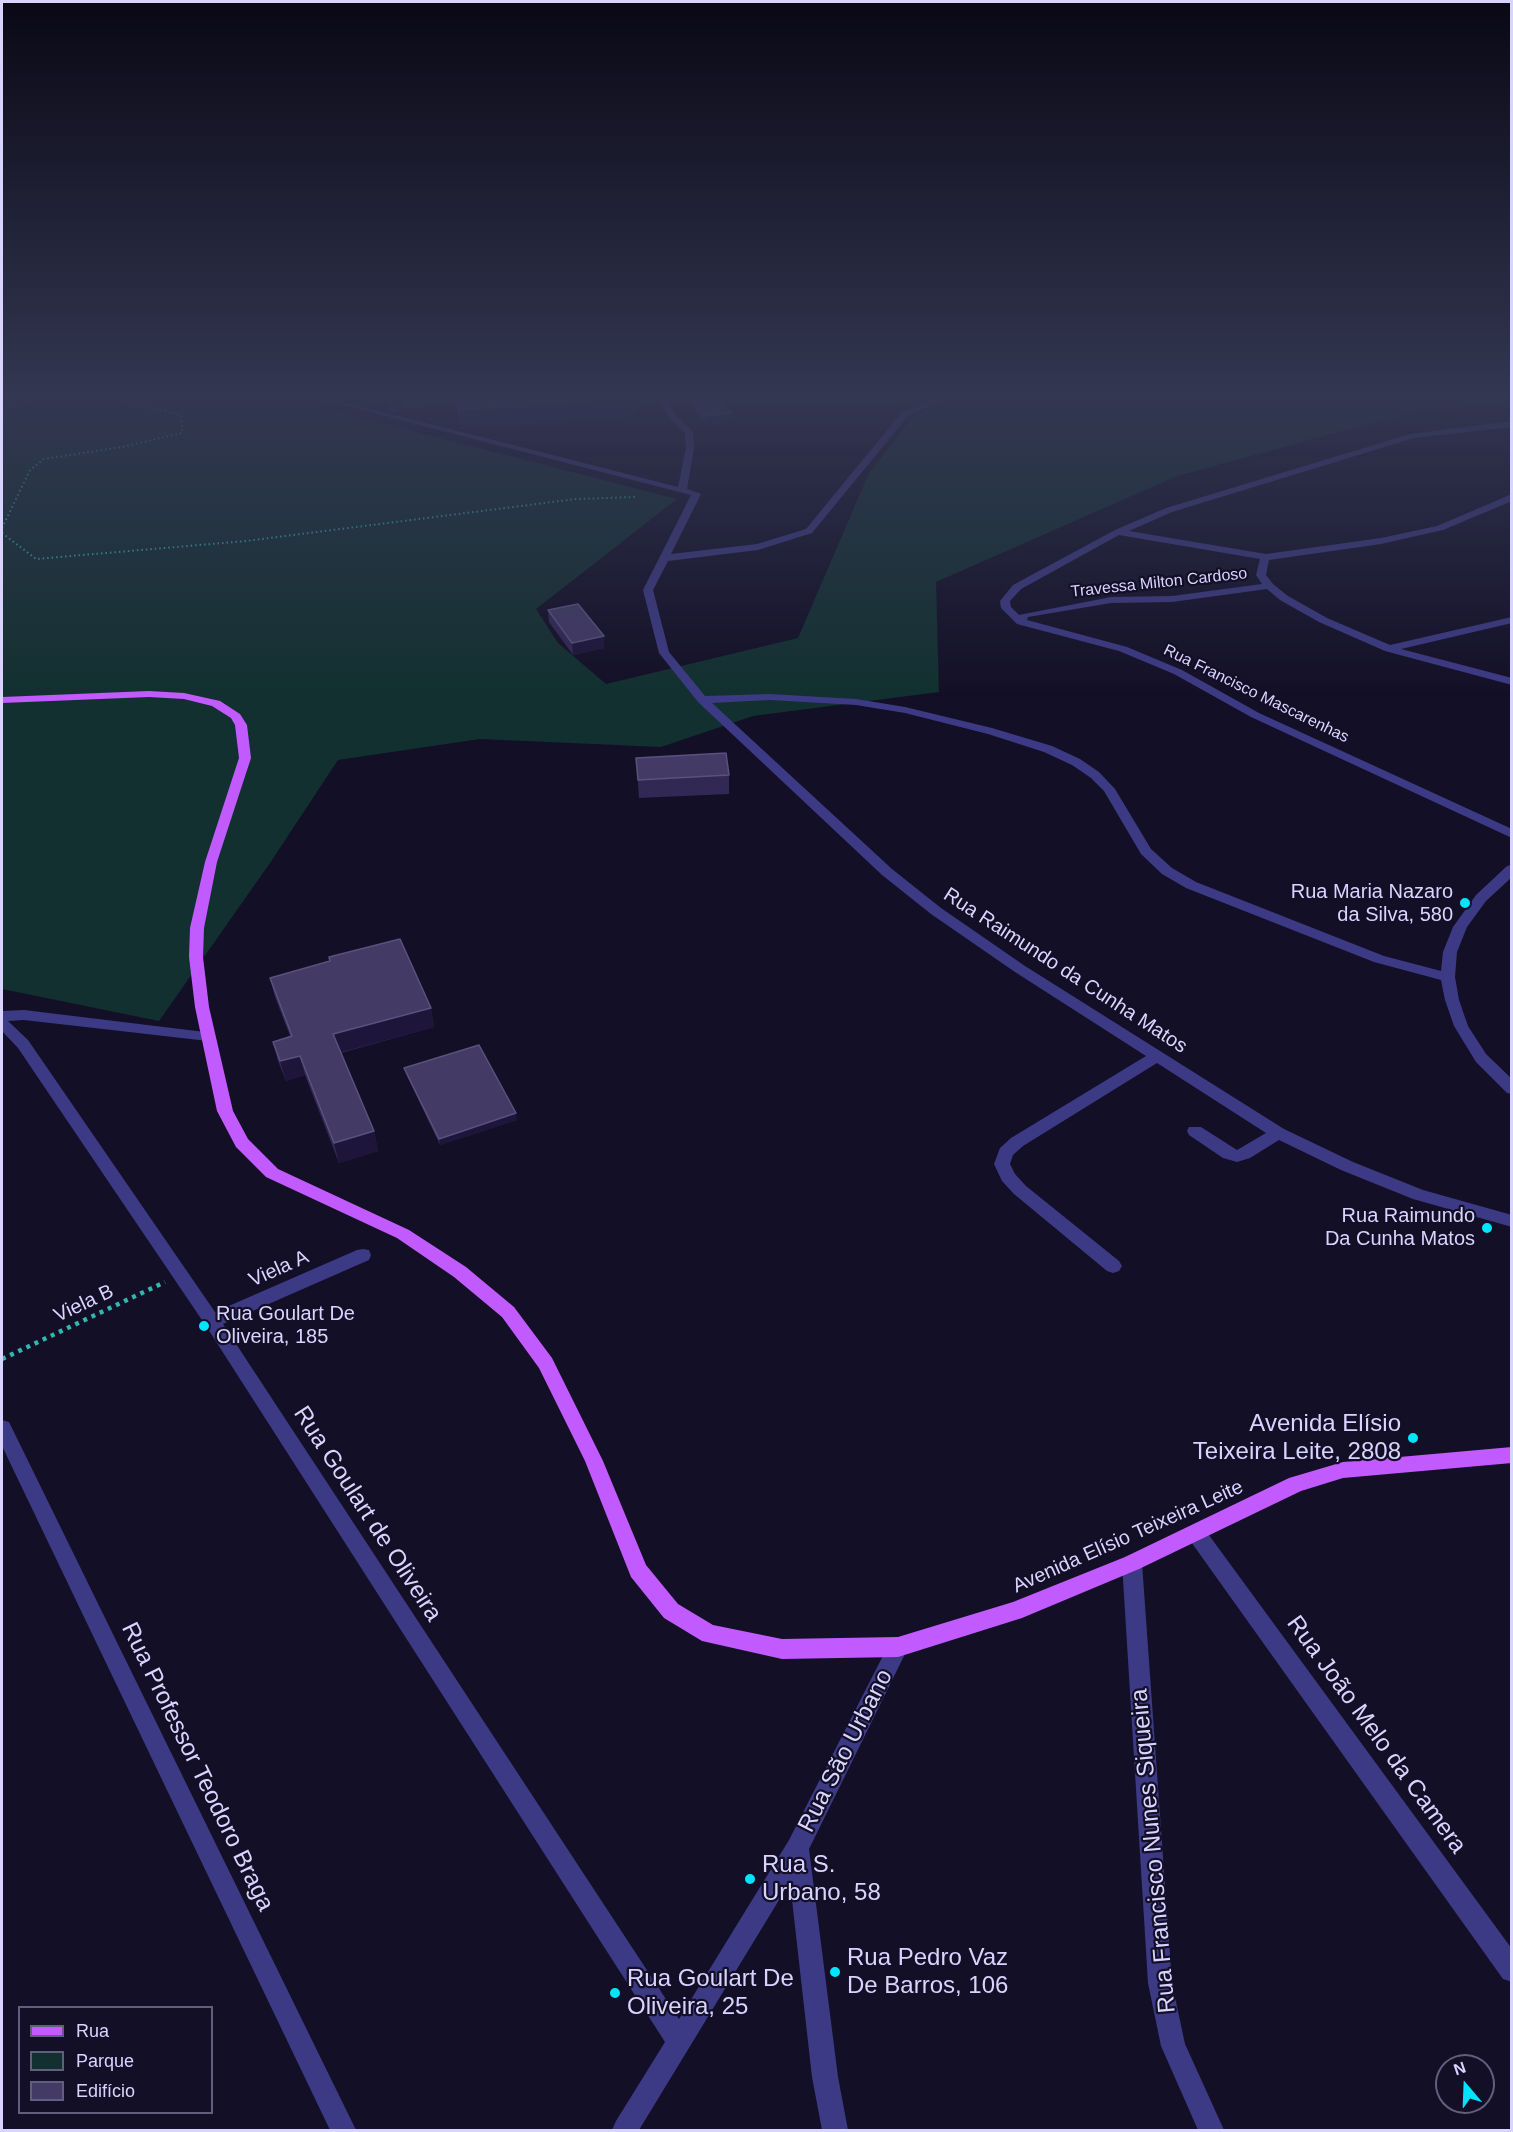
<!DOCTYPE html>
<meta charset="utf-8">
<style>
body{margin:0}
#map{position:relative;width:1513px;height:2132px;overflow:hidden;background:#130f26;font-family:Arial,sans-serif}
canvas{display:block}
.frame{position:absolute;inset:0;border:3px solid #d9d4ff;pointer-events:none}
.legend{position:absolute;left:18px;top:2006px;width:195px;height:108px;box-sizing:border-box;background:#130f26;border:2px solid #625e7d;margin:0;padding:8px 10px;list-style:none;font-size:18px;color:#d9d4ff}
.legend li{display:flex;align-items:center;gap:12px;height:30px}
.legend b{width:30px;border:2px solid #625e7d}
.north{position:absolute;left:1435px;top:2054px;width:60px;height:60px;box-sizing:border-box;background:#130f26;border:2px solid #625e7d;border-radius:50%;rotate:341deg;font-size:16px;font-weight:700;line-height:24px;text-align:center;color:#d9d4ff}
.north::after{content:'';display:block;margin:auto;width:21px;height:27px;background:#00e5ff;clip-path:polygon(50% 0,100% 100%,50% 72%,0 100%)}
</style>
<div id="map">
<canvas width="1513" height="2132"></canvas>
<div class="frame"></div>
<ul class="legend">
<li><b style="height:8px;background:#c25bff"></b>Rua</li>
<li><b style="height:16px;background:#12302f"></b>Parque</li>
<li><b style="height:16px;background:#433a66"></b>Edifício</li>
</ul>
<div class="north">N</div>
</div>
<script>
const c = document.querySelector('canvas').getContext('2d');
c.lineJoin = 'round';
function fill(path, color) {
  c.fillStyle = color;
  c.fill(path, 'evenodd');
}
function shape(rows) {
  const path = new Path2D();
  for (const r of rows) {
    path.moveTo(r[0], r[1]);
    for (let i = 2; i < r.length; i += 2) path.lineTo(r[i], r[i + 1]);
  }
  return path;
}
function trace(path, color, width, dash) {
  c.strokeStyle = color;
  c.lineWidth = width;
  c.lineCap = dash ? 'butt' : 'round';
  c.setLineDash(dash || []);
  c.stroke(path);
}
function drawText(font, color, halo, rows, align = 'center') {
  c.font = font + ' Arial,sans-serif';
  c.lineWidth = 4.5;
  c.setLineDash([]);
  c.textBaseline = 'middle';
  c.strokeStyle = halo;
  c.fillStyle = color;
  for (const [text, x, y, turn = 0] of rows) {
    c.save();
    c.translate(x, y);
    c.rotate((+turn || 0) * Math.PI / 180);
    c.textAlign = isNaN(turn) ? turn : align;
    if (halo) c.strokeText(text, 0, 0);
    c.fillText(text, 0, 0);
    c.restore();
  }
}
fill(shape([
 [2,399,288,399,677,499,536,609,558,643,606,684,798,638,869,473,913,417,949,399,1495,399,1504,405,1420,410,1177,476,936,582,939,692,753,716,661,747,480,739,338,760,270,863,159,1021,2,989]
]), '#12302f');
trace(shape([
 [2,409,35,399],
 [2,528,30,470,44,459,122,447,182,433,181,415,112,399],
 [2,533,36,559,246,541,576,499,635,497]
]), '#2fb8b0', 2, [1.5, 3]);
trace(shape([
 [2,1359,165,1282]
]), '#2fb8b0', 4.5, [4, 5]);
fill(shape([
 [319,399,332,399,678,487,686,448,685,433,670,419,658,399,666,399,676,415,693,432,694,448,687,489,701,494,671,554,757,544,806,529,902,412,937,399,948,399,908,416,812,533,758,550,668,561,653,590,669,652,705,696,770,694,856,699,905,707,992,728,1052,746,1080,759,1099,772,1115,789,1151,849,1172,868,1196,882,1384,956,1441,971,1443,952,1453,927,1476,895,1507,866,1512,865,1512,877,1486,901,1467,927,1457,952,1455,977,1459,1000,1468,1026,1486,1054,1512,1079,1512,1094,1507,1093,1476,1062,1454,1026,1445,1000,1441,980,1374,962,1186,888,1162,874,1141,854,1104,791,1091,778,1072,765,1044,752,988,734,905,713,856,705,770,700,712,703,892,869,941,908,1025,966,1284,1129,1353,1162,1423,1190,1512,1215,1512,1227,1413,1199,1341,1170,1279,1140,1250,1158,1237,1162,1223,1158,1189,1135,1187,1131,1189,1127,1201,1127,1237,1150,1266,1133,1157,1063,1023,1146,1013,1155,1010,1164,1015,1174,1026,1186,1119,1261,1122,1266,1119,1271,1113,1273,1107,1271,1014,1194,1002,1181,994,1164,1000,1148,1011,1138,1146,1056,1015,972,931,914,882,875,698,702,659,653,643,590,691,495,319,399],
 [1512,421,1512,427,1414,438,1172,512,1129,531,1266,554,1381,538,1437,526,1512,494,1512,501,1443,530,1381,544,1269,560,1266,575,1273,584,1288,596,1327,618,1390,645,1512,617,1512,623,1401,649,1512,678,1512,685,1385,651,1319,622,1280,600,1267,589,1172,602,1111,603,1028,617,1027,620,1127,647,1182,670,1259,713,1512,829,1512,838,1251,717,1174,674,1119,651,1017,624,1001,608,1000,601,1013,585,1115,530,1166,508,1410,434,1512,421],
 [1119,535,1260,559,1256,575,1262,584,1172,596,1111,597,1019,615,1011,607,1010,601,1021,589,1119,535],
 [24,1010,213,1033,215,1036,213,1039,208,1041,24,1020,8,1021,28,1040,215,1312,357,1250,363,1249,369,1250,371,1255,369,1260,223,1324,679,2019,789,1840,891,1640,898,1637,905,1640,908,1647,905,1654,809,1849,838,2077,848,2130,822,2130,812,2077,790,1882,639,2130,612,2130,616,2121,665,2042,206,1326,18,1048,2,1031,2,1011,24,1010],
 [2,1420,9,1422,356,2130,330,2130,2,1446,2,1420],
 [1196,1524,1203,1527,1512,1949,1512,1982,1503,1979,1189,1539,1186,1533,1189,1527,1196,1524],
 [1132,1554,1139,1557,1142,1563,1172,1983,1185,2044,1224,2130,1198,2130,1161,2046,1148,1983,1122,1563,1125,1557,1132,1554]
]), '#3d3a85');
fill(shape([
 [149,691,184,693,220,701,240,714,247,725,251,758,217,862,204,928,203,957,209,1007,233,1111,248,1139,278,1169,409,1230,466,1267,514,1307,552,1358,603,1461,646,1565,678,1604,713,1625,782,1639,898,1637,1013,1602,1125,1557,1289,1478,1343,1462,1512,1447,1512,1463,1343,1478,1301,1491,1139,1569,1022,1618,898,1657,782,1659,702,1641,664,1618,631,1577,585,1461,539,1368,502,1317,454,1277,397,1238,266,1177,236,1147,217,1111,195,1007,189,957,190,928,205,862,239,758,235,725,231,718,212,706,184,699,149,697,2,703,2,697,149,691]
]), '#c25bff');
fill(shape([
 [389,399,433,399,421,411,406,410,396,413,391,412],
 [454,399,635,399,636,415,462,430],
 [688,399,719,399,732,413,732,422,706,425,688,401],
 [548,610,604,648,573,655,549,622],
 [636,758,729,775,729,794,639,798],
 [329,957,431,1008,434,1027,341,1053,374,1131,378,1151,339,1163,305,1075,286,1081,278,1061,273,1042,290,1036,275,997,270,978,330,961],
 [404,1068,517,1120,440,1145,406,1074]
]), '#312854');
fill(shape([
 [393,399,404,399,406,410,396,413],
 [420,399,433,399,421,411],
 [601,399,635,399,636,415,462,430,459,410],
 [732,413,732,422,706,425,705,416],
 [604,636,604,648,573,655,572,643],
 [431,1008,434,1027,338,1053,333,1034],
 [300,1056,305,1075,286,1081,280,1061],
 [516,1113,517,1120,440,1145,439,1139],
 [374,1131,378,1151,339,1163,334,1143]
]), '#1d163a');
const building = shape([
 [456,399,601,399,459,410,456,399],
 [692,399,719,399,732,413,705,416,692,399],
 [578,604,604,636,572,643,548,610,578,604],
 [726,753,729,775,638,780,636,758,726,753],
 [400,939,431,1008,333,1034,374,1131,334,1143,300,1056,280,1061,273,1042,292,1036,270,978,330,961,329,957,400,939],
 [479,1045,516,1113,439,1139,404,1068,479,1045]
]);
fill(building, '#433a66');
trace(building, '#5a527e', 1.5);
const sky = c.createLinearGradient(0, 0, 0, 697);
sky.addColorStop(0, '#0a0815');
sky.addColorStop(0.57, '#333752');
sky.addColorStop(1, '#33375200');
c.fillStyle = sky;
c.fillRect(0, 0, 1513, 697);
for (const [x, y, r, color] of [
 [1465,903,6,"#00e5ff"],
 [1487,1228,6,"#00e5ff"],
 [204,1326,6,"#00e5ff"],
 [1413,1438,6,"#00e5ff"],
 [750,1879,6,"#00e5ff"],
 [835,1972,6,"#00e5ff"],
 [615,1993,6,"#00e5ff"]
]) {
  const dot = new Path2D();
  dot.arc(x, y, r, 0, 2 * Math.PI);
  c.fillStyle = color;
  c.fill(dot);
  trace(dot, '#130f26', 2);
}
drawText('16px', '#d9d4ff', '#130f26', [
 ["Travessa Milton Cardoso",1159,583,-6],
 ["Rua Francisco Mascarenhas",1256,694,26]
]);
drawText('20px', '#d9d4ff', '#130f26', [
 ["Rua Maria Nazaro",1453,892],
 ["da Silva, 580",1453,915],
 ["Rua Raimundo",1475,1216],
 ["Da Cunha Matos",1475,1239],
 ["Rua Goulart De",216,1314,"left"],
 ["Oliveira, 185",216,1337,"left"]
], 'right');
drawText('20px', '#d9d4ff', '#130f26', [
 ["Rua Raimundo da Cunha Matos",1065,971,33],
 ["Viela A",279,1269,-24],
 ["Viela B",84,1304,-25],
 ["Avenida Elísio Teixeira Leite",1128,1537,-24]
]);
drawText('24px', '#d9d4ff', '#130f26', [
 ["Avenida Elísio",1401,1424,"right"],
 ["Teixeira Leite, 2808",1401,1452,"right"],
 ["Rua S.",762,1865],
 ["Urbano, 58",762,1893],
 ["Rua Pedro Vaz",847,1958],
 ["De Barros, 106",847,1986],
 ["Rua Goulart De",627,1979],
 ["Oliveira, 25",627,2007]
], 'left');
drawText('24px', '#d9d4ff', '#130f26', [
 ["Rua Goulart de Oliveira",367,1514,57],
 ["Rua João Melo da Camera",1376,1735,54],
 ["Rua São Urbano",846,1751,-63],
 ["Rua Professor Teodoro Braga",197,1767,64],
 ["Rua Francisco Nunes Siqueira",1154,1851,-95]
]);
</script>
